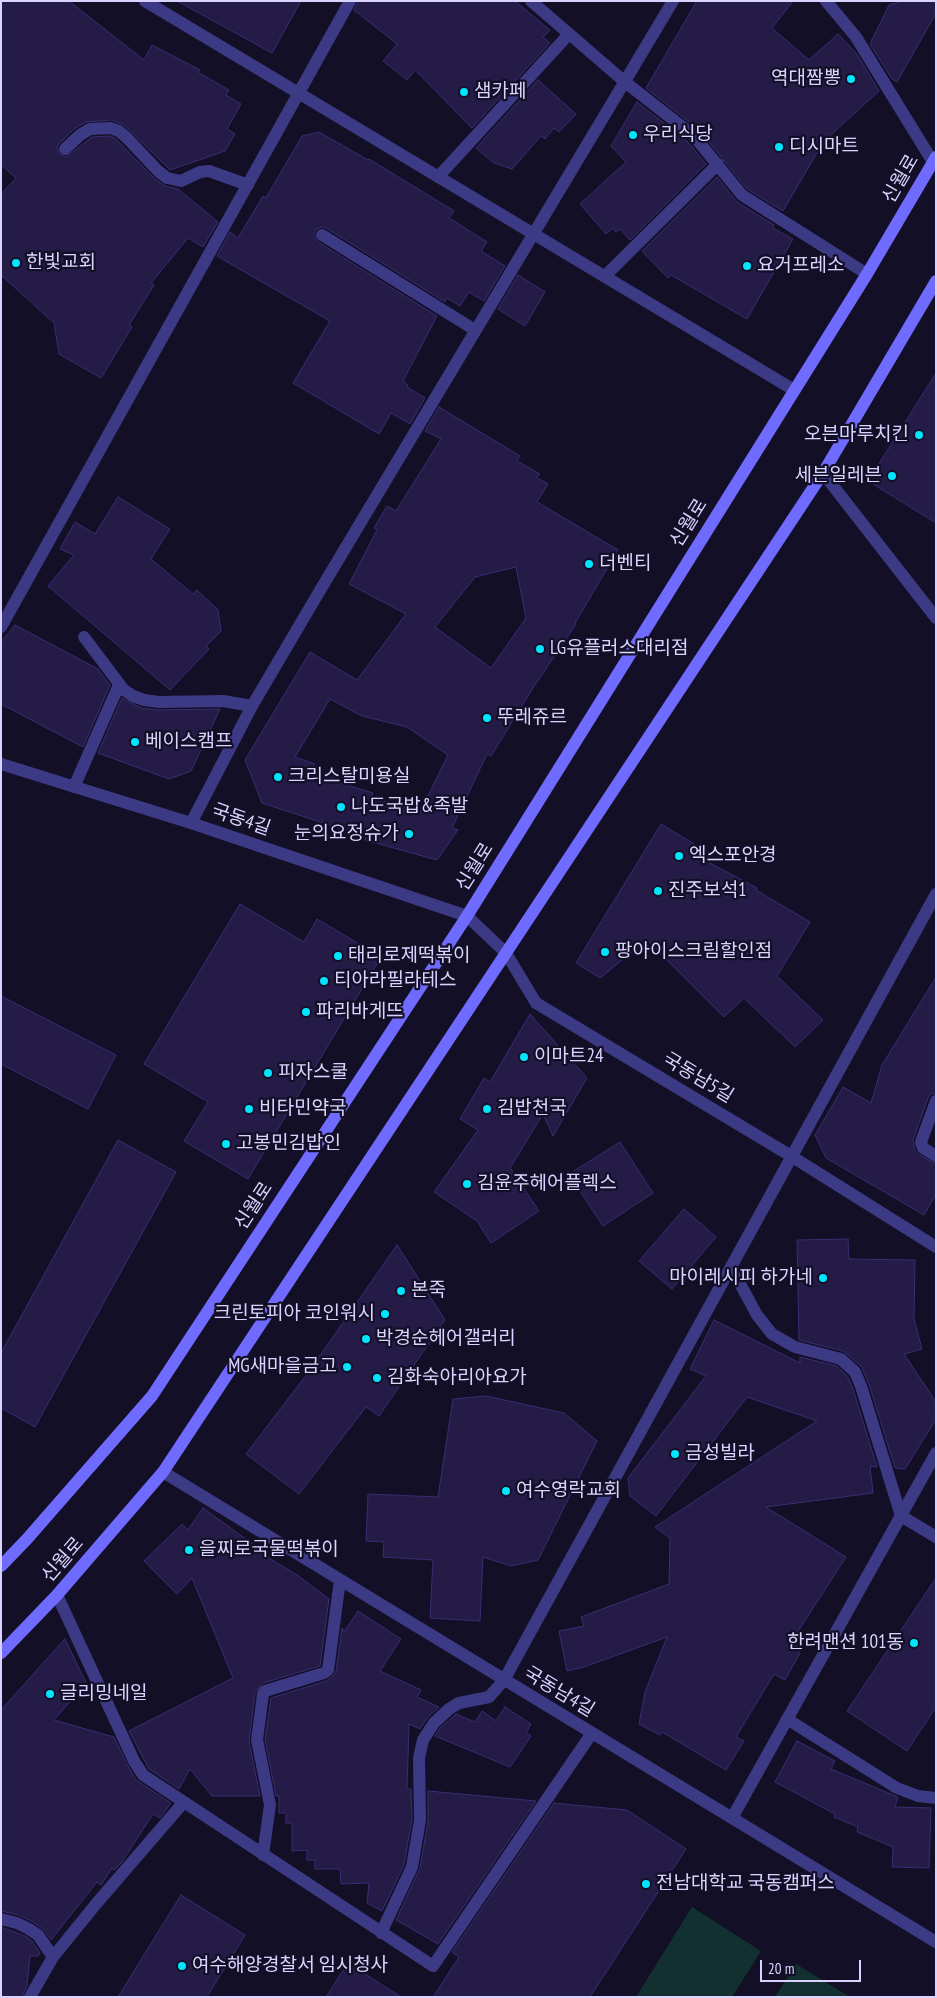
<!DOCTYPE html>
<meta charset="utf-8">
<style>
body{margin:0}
#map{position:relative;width:937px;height:1998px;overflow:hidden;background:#130f26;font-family:"PT Sans Narrow",sans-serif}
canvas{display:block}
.frame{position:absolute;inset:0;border:2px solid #d9d4ff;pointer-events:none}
.scale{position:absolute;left:760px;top:1960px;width:101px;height:22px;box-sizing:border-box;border:2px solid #d9d4ff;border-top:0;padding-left:6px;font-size:15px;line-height:18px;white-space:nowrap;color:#d9d4ff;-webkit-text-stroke:4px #130f26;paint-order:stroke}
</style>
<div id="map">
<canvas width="937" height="1998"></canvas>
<div class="frame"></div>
<div class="scale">20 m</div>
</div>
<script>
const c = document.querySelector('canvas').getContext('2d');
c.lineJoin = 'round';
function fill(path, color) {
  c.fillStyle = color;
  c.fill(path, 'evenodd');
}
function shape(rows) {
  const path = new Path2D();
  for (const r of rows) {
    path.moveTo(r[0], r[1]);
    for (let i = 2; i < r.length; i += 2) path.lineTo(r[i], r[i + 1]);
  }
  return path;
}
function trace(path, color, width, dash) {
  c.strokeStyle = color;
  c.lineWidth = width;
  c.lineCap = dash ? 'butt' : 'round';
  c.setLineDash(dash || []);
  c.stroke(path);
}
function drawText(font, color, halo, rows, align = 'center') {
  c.font = font + ' "PT Sans Narrow","Noto Sans KR",sans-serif';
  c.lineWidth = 4.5;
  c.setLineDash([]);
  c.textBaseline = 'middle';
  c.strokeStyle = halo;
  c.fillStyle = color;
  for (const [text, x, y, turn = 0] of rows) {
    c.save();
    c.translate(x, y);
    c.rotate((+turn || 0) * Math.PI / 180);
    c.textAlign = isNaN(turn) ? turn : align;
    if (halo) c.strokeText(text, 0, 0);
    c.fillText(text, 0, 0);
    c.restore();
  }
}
fill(shape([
 [692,1907,761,1951,732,1997,636,1997],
 [796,1964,850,1997,775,1997]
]), '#12302f');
const building = shape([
 [1,1,69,1,144,60,152,45,200,70,198,72,229,90,226,95,241,104,227,129,235,134,225,151,170,170,124,125,112,120,86,122,74,129,57,146,59,154,66,157,92,137,109,136,115,138,153,177,165,186,178,189,218,222,203,247,188,238,151,283,154,285,129,325,132,327,101,378,59,354,54,323,1,275,1,194,16,178,1,165,1,1],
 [177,1,301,1,272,53,177,1],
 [358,1,515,1,550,30,543,37,550,43,472,128,415,70,407,80,383,61,397,44,354,10,358,1],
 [697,1,793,1,772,28,809,60,838,34,857,54,879,91,824,141,783,211,747,189,700,131,646,88,697,1],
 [902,1,936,1,936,13,897,82,892,79,870,44,889,5,902,1],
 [538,80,576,114,559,132,554,128,545,139,541,136,512,169,494,163,476,148,538,80],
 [637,102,688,142,706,164,630,240,620,229,616,232,613,228,606,234,580,204,626,162,611,146,637,102],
 [319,132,368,160,369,159,454,211,449,218,487,242,481,251,505,266,484,301,469,292,460,306,447,298,445,302,326,228,322,227,315,230,314,235,318,242,437,316,403,381,408,385,407,387,425,398,410,424,391,413,379,434,293,383,330,321,217,256,230,232,238,238,263,196,266,198,302,136,319,132],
 [717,177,737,202,774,225,773,228,793,239,747,319,671,275,668,278,642,251,717,177],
 [518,275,545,292,525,326,498,309,518,275],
 [936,373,936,523,868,481,936,373],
 [439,407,520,456,517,461,540,474,536,477,548,484,537,502,618,550,575,623,576,624,533,688,491,756,487,754,452,828,458,830,437,860,365,840,366,837,262,803,245,760,310,652,357,680,406,614,349,584,377,530,374,528,387,506,396,511,441,439,425,431,439,407],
 [516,567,526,618,491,668,435,627,475,577,516,567],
 [330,699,362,716,407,727,448,755,420,812,372,797,373,793,347,785,348,782,312,772,315,764,295,757,330,699],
 [118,497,170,529,151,559,193,594,197,590,218,610,221,631,206,646,209,649,170,690,48,586,74,555,60,549,75,522,95,534,118,497],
 [15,625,98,669,110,685,83,747,1,704,1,642,15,625],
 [122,698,141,708,158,710,220,709,191,771,169,779,98,753,122,698],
 [661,824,714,856,710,863,757,888,756,890,810,922,777,976,823,1020,795,1047,744,998,724,1017,647,940,600,978,576,963,661,824],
 [240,904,304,942,317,919,381,957,248,1179,184,1141,208,1102,144,1064,240,904],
 [936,977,936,1093,931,1094,928,1098,913,1140,915,1151,918,1154,936,1164,936,1194,924,1215,826,1158,815,1135,843,1087,871,1103,882,1065,936,977],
 [1,996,116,1055,88,1109,1,1064,1,996],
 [530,1014,587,1078,553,1136,543,1114,510,1168,539,1211,491,1243,477,1221,434,1192,478,1130,460,1119,484,1078,490,1082,530,1014],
 [118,1140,176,1172,35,1427,1,1408,1,1353,118,1140],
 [620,1142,653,1193,603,1226,578,1188,571,1173,620,1142],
 [684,1209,716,1237,672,1289,639,1261,684,1209],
 [848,1239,849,1259,915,1260,914,1319,922,1349,904,1354,936,1402,936,1419,905,1469,895,1468,869,1384,861,1366,843,1351,799,1340,797,1240,848,1239],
 [397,1245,445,1320,379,1416,366,1407,299,1494,246,1454,310,1370,397,1245],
 [714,1320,800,1363,800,1357,837,1366,848,1377,853,1389,877,1467,870,1466,873,1493,766,1507,846,1557,793,1639,800,1653,785,1680,774,1674,736,1737,744,1741,726,1770,662,1732,660,1735,639,1724,645,1692,667,1637,584,1667,567,1671,559,1631,584,1626,581,1617,669,1584,670,1538,655,1527,817,1421,747,1397,656,1516,630,1496,628,1478,706,1376,690,1369,714,1320],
 [486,1396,564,1413,597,1441,538,1560,511,1566,483,1557,480,1621,430,1618,433,1560,383,1557,384,1542,366,1541,368,1494,438,1497,453,1399,486,1396],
 [203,1508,261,1550,254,1549,297,1575,329,1599,320,1666,263,1683,255,1693,249,1741,260,1796,212,1796,190,1769,179,1789,149,1769,129,1731,233,1678,192,1578,177,1594,144,1561,182,1524,188,1530,203,1508],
 [936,1578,936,1707,907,1751,847,1711,936,1578],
 [358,1611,401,1639,380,1671,421,1690,417,1697,439,1707,428,1717,420,1729,409,1724,407,1789,411,1789,412,1819,404,1865,382,1911,367,1903,369,1883,341,1884,340,1869,315,1869,315,1860,307,1860,307,1850,292,1851,292,1823,286,1823,286,1813,279,1813,279,1796,276,1796,265,1740,271,1698,326,1681,333,1676,336,1671,342,1628,344,1632,358,1611],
 [65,1639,86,1683,54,1720,114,1737,127,1764,136,1780,171,1803,160,1818,153,1814,122,1862,114,1870,112,1868,101,1885,97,1882,51,1940,44,1930,33,1922,19,1915,1,1911,1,1710,65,1639],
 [505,1707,531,1724,526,1733,531,1736,510,1767,435,1736,440,1728,456,1714,475,1722,482,1711,496,1721,505,1707],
 [797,1741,835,1761,831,1769,898,1797,895,1807,931,1808,929,1868,892,1867,893,1847,857,1832,858,1827,834,1817,835,1814,775,1782,797,1741],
 [428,1791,536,1801,438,1944,396,1920,420,1868,428,1821,428,1791],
 [554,1803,627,1810,686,1849,590,1997,433,1997,459,1957,452,1952,554,1803],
 [181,1895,245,1935,207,1997,118,1997,181,1895],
 [1,1927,25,1936,32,1941,40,1953,38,1956,30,1956,27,1986,22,1997,1,1997,1,1927],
 [348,1963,401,1997,326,1997,348,1963]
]);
fill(building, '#241b47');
trace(building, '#3b2d73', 1);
trace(shape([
 [531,1,625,82],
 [826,1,856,37,933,162],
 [65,149,80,135,90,129,110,128,119,131,127,138,158,171,167,178,181,181,200,172,209,171,248,185],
 [438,177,569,34],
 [605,276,718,164],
 [84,637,124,690,133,696,144,700,159,702,223,701,252,706],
 [74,787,119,685],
 [936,1101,921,1142,923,1148,936,1156],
 [731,1267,757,1315,772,1334,795,1347,841,1359,855,1372,861,1386,901,1516,936,1537],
 [57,1595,134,1761,143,1775,433,1966,592,1733],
 [787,1719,897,1788,918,1796,936,1798],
 [263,1855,270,1805,257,1740,263,1694,265,1691,324,1673,328,1670,340,1580],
 [1,1919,17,1923,29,1929,38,1935,53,1957],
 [381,1933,412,1867,420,1820,419,1758,423,1740,434,1723,449,1709,459,1703,489,1697,504,1680],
 [30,1997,53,1957,96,1904,183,1803]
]), '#3d3a85', 12);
trace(shape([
 [145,1,794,390],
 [625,82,694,136,742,195,867,274],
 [322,235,475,330],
 [823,473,936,618],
 [1,627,350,1],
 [1,764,191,823,467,916,506,953,536,1003,791,1156,936,1247],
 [191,823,252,706,322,587,673,1],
 [163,1472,936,1942],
 [504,1680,936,894],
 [732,1818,936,1453]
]), '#3d3a85', 12);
trace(shape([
 [1,1566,27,1539,152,1396,467,916,867,274,936,157],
 [1,1653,57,1595,163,1472,823,473,936,281]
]), '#6f6bff', 12);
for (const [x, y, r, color] of [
 [851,79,5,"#00e5ff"],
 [464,92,5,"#00e5ff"],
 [633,135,5,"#00e5ff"],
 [779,147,5,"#00e5ff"],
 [16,263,5,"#00e5ff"],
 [747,266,5,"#00e5ff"],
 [919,435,5,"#00e5ff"],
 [892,476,5,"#00e5ff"],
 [589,564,5,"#00e5ff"],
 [540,649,5,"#00e5ff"],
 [487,718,5,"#00e5ff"],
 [135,742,5,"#00e5ff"],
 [278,777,5,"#00e5ff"],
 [341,807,5,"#00e5ff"],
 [409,834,5,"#00e5ff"],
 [679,856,5,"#00e5ff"],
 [658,891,5,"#00e5ff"],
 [605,952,5,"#00e5ff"],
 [338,956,5,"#00e5ff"],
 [324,981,5,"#00e5ff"],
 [306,1012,5,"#00e5ff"],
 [524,1057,5,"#00e5ff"],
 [268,1073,5,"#00e5ff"],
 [249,1109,5,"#00e5ff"],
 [487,1109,5,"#00e5ff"],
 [226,1144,5,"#00e5ff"],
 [467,1184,5,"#00e5ff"],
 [823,1278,5,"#00e5ff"],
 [401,1291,5,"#00e5ff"],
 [385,1314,5,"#00e5ff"],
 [366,1339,5,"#00e5ff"],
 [347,1367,5,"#00e5ff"],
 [377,1378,5,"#00e5ff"],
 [675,1454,5,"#00e5ff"],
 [506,1491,5,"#00e5ff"],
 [189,1550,5,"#00e5ff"],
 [914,1643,5,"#00e5ff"],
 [50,1694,5,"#00e5ff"],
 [646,1884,5,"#00e5ff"],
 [182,1966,5,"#00e5ff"]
]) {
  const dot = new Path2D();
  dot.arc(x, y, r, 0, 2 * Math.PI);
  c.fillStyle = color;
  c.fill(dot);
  trace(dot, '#130f26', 2);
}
drawText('19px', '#d9d4ff', '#130f26', [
 ["역대짬뽕",841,79,"right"],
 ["샘카페",474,92],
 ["우리식당",643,135],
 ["디시마트",789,147],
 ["한빛교회",26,263],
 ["요거프레소",757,266],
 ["오븐마루치킨",909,435,"right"],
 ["세븐일레븐",882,476,"right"],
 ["더벤티",599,564],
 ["LG유플러스대리점",550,649],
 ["뚜레쥬르",497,718],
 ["베이스캠프",145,742],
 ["크리스탈미용실",288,777],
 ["나도국밥&족발",351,807],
 ["눈의요정슈가",399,834,"right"],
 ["엑스포안경",689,856],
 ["진주보석1",668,891],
 ["팡아이스크림할인점",615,952],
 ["태리로제떡볶이",348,956],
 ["티아라필라테스",334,981],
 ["파리바게뜨",316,1012],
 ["이마트24",534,1057],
 ["피자스쿨",278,1073],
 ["비타민약국",259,1109],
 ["김밥천국",497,1109],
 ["고봉민김밥인",236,1144],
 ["김윤주헤어플렉스",477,1184],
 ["마이레시피 하가네",813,1278,"right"],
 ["본죽",411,1291],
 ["크린토피아 코인워시",375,1314,"right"],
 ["박경순헤어갤러리",376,1339],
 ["MG새마을금고",337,1367,"right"],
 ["김화숙아리아요가",387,1378],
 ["금성빌라",685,1454],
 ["여수영락교회",516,1491],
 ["을찌로국물떡볶이",199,1550],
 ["한려맨션 101동",904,1643,"right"],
 ["글리밍네일",60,1694],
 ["전남대학교 국동캠퍼스",656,1884],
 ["여수해양경찰서 임시청사",192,1966]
], 'left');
drawText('19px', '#d9d4ff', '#130f26', [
 ["신월로",901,179,-60],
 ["신월로",689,523,-58],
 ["국동4길",241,820,19],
 ["신월로",475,867,-58],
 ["국동남5길",698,1078,31],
 ["신월로",254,1206,-57],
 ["신월로",63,1560,-49],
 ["국동남4길",559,1692,31]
]);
</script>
